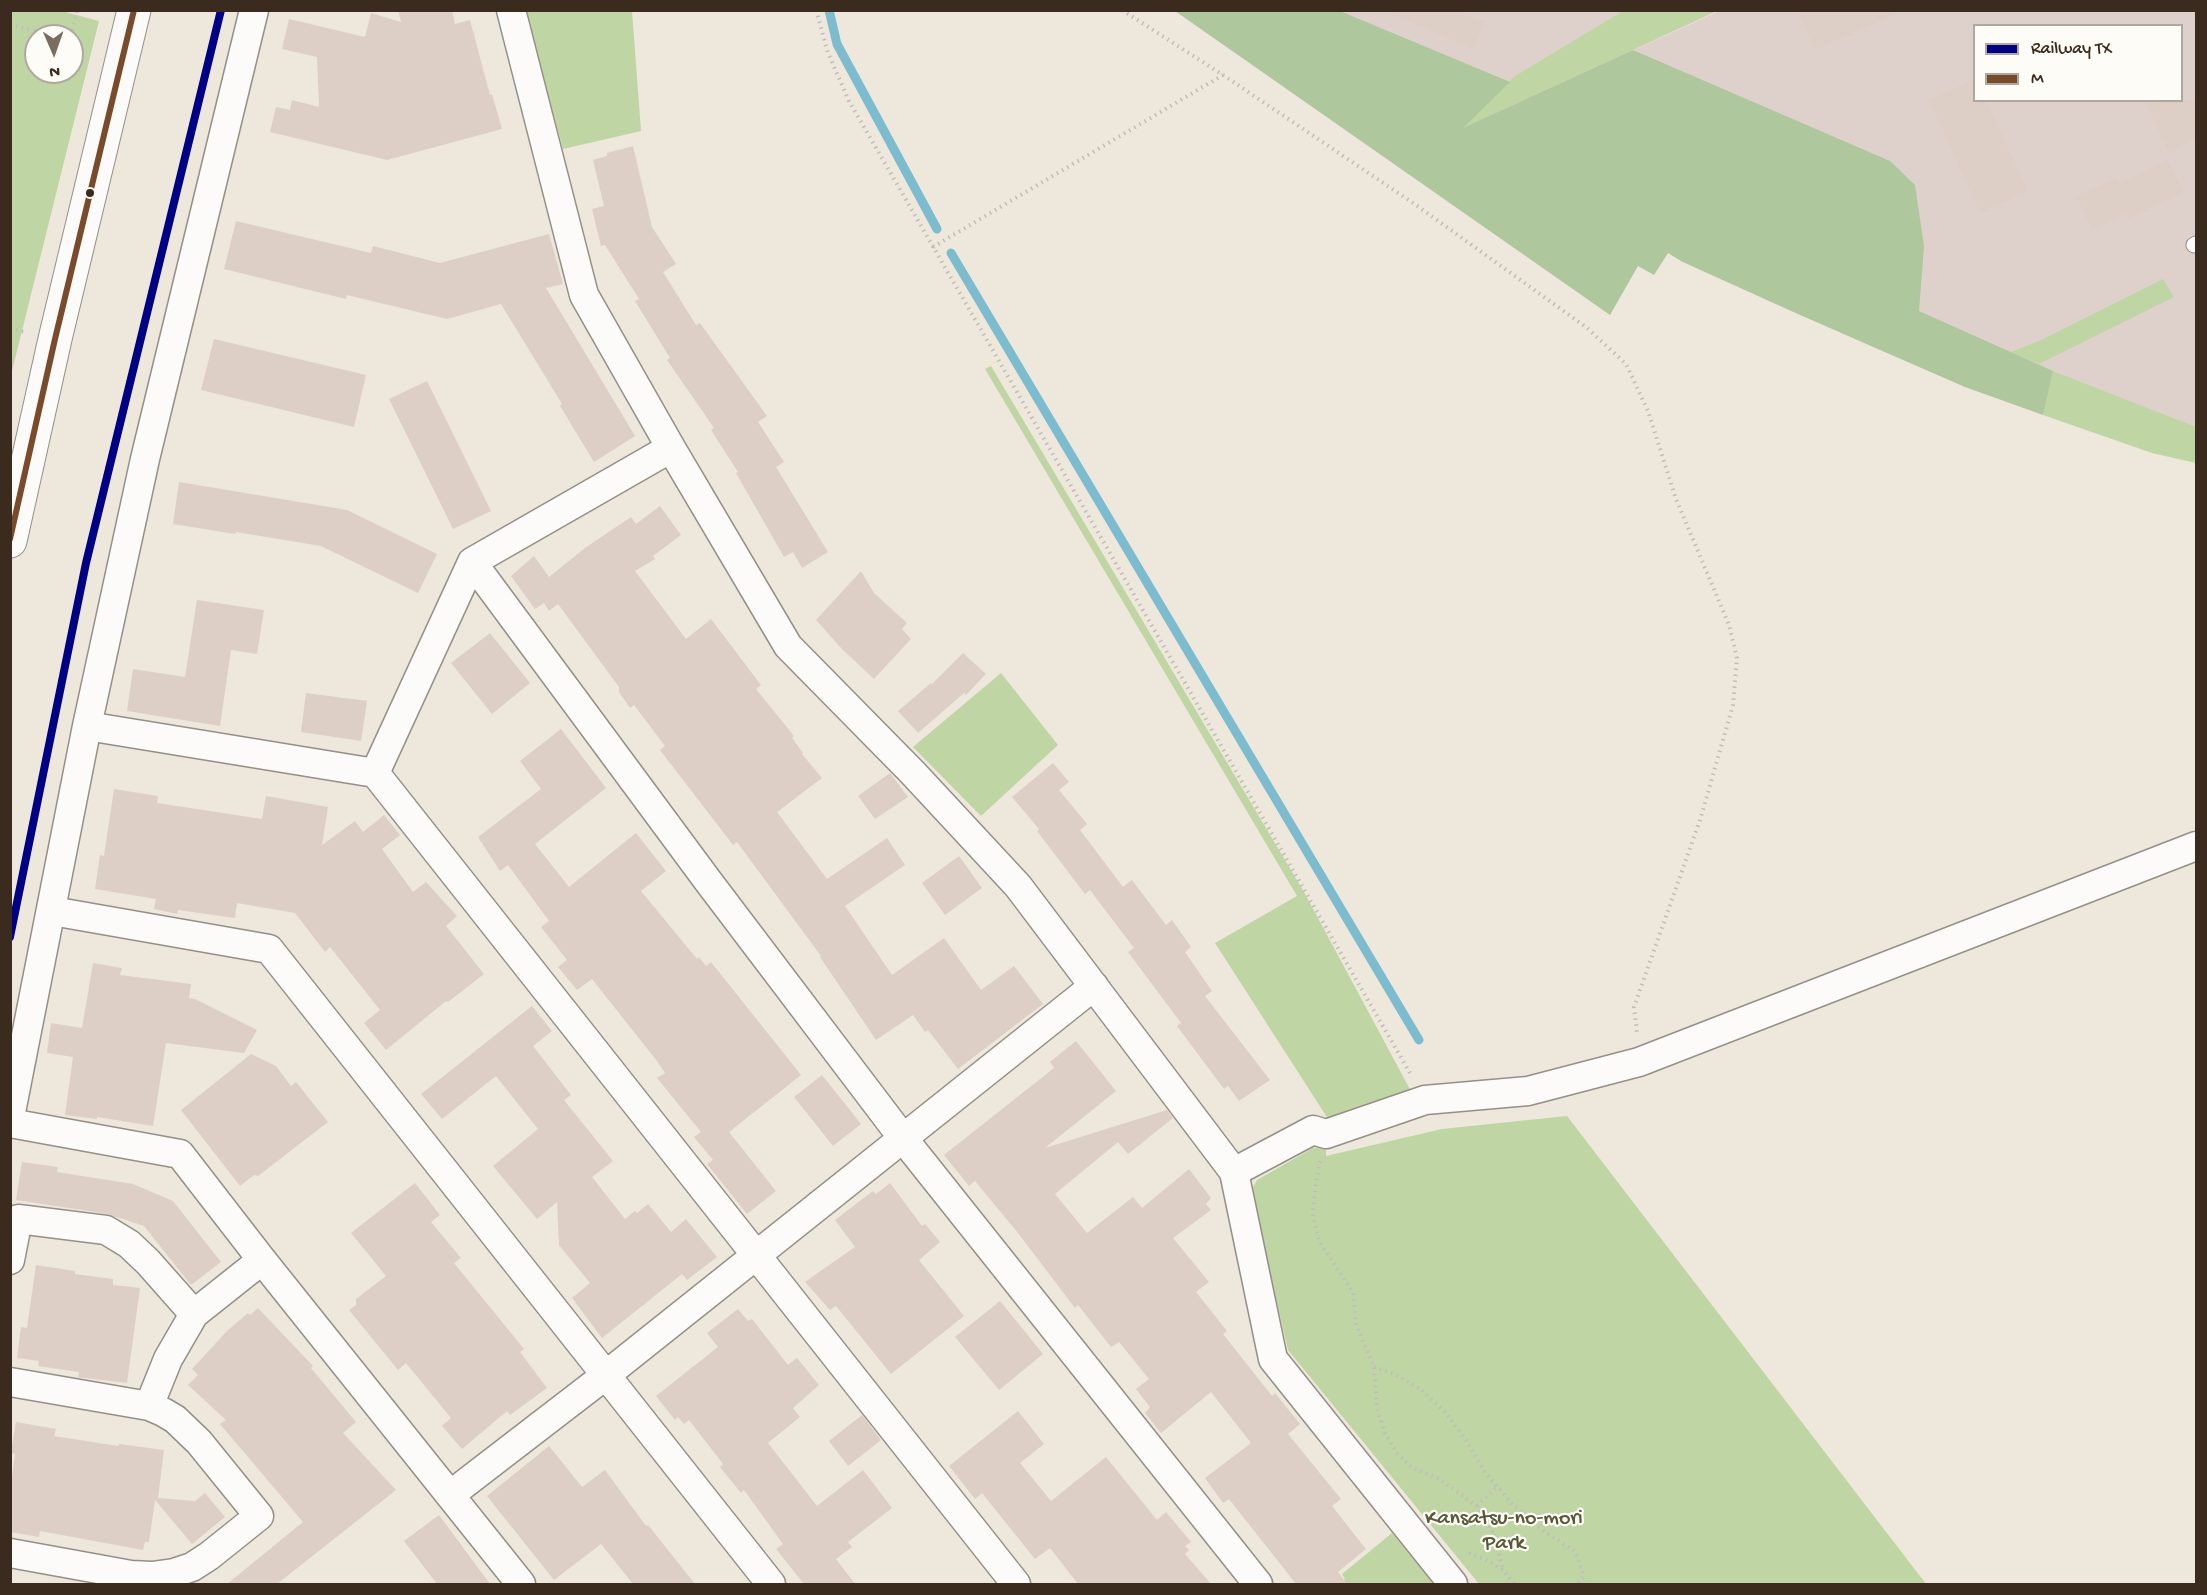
<!DOCTYPE html>
<style>
body{margin:0}
#map{position:relative;width:2207px;height:1595px;overflow:hidden;background:#eee7db;font-family:"Gochi Hand",sans-serif}
canvas{display:block}
.frame{position:absolute;inset:0;border:12px solid #3b2a1e;pointer-events:none}
.legend{position:absolute;left:1973px;top:24px;width:210px;height:78px;box-sizing:border-box;background:#fdfcf7;border:2px solid #afa8a0;margin:0;padding:8px 10px;list-style:none;font-size:18px;color:#3b2a1e}
.legend li{display:flex;align-items:center;gap:12px;height:30px}
.legend b{width:30px;border:2px solid #afa8a0}
.north{position:absolute;left:24px;top:24px;width:60px;height:60px;box-sizing:border-box;background:#fdfcf7;border:2px solid #afa8a0;border-radius:50%;rotate:178deg;font-size:16px;font-weight:700;line-height:24px;text-align:center;color:#3b2a1e}
.north::after{content:'';display:block;margin:auto;width:21px;height:27px;background:#7a6c60;clip-path:polygon(50% 0,100% 100%,50% 72%,0 100%)}
</style>
<div id="map">
<canvas width="2207" height="1595"></canvas>
<div class="frame"></div>
<ul class="legend">
<li><b style="height:8px;background:#000084"></b>Railway TX</li>
<li><b style="height:8px;background:#7a4b2a"></b>M</li>
</ul>
<div class="north">N</div>
</div>
<script>
const c = document.querySelector('canvas').getContext('2d');
c.lineJoin = 'round';
function fill(path, color) {
  c.fillStyle = color;
  c.fill(path, 'evenodd');
}
function shape(rows) {
  const path = new Path2D();
  for (const r of rows) {
    path.moveTo(r[0], r[1]);
    for (let i = 2; i < r.length; i += 2) path.lineTo(r[i], r[i + 1]);
  }
  return path;
}
function trace(path, color, width, dash) {
  c.strokeStyle = color;
  c.lineWidth = width;
  c.lineCap = dash ? 'butt' : 'round';
  c.setLineDash(dash || []);
  c.stroke(path);
}
function drawText(font, color, halo, rows, align = 'center') {
  c.font = font + ' "Gochi Hand",sans-serif';
  c.lineWidth = 4.5;
  c.setLineDash([]);
  c.textBaseline = 'middle';
  c.strokeStyle = halo;
  c.fillStyle = color;
  for (const [text, x, y, turn = 0] of rows) {
    c.save();
    c.translate(x, y);
    c.rotate((+turn || 0) * Math.PI / 180);
    c.textAlign = isNaN(turn) ? turn : align;
    if (halo) c.strokeText(text, 0, 0);
    c.fillText(text, 0, 0);
    c.restore();
  }
}
fill(shape([
 [1183,11,1717,11,1610,61,1719,11,2196,11,2196,463,1965,387,1798,314,1683,262,1461,129],
 [1974,26,2182,26,2182,100,1974,100]
]), '#ded1cc');
fill(shape([
 [11,10,62,11,99,21,11,375],
 [36,36,72,36,72,72,36,72],
 [526,11,632,11,641,131,563,149],
 [1623,11,1717,11,1461,129,1515,76],
 [2163,279,2174,297,2039,364,2011,352,2041,340],
 [991,366,1304,892,1413,1095,1330,1122,1215,943,1297,896,985,369],
 [2053,371,2196,427,2196,463,2152,453,2043,415],
 [1001,673,1058,745,981,816,913,747],
 [1567,1116,1926,1584,1479,1584,1288,1350,1251,1191,1257,1180,1313,1148,1326,1146,1326,1156,1442,1129],
 [1392,1533,1432,1582,1428,1584,1338,1584,1345,1579,1342,1574]
]), '#bfd6a4');
fill(shape([
 [1175,11,1340,11,1510,82,1463,128,1633,50,1890,161,1915,185,1924,246,1919,311,2053,371,2043,415,1965,387,1798,314,1683,262,1668,253,1654,275,1638,266,1610,315]
]), '#aec79c');
trace(shape([
 [829,10,837,44,937,229],
 [951,253,1419,1040]
]), '#7dbccf', 9);
fill(shape([
 [398,10,452,10,455,24,470,20,490,95,492,94,502,129,387,160,270,132,276,107,290,110,292,100,319,107,317,57,282,49,289,19,365,37,371,13,401,22],
 [1383,10,1456,10,1485,23,1473,49],
 [1797,10,1904,10,1815,50],
 [1974,79,1974,100,1986,100,2028,191,1980,213,1929,100],
 [2145,100,2196,100,2196,139,2168,152],
 [633,146,652,227,676,264,663,272,696,325,700,323,767,416,758,422,784,462,776,467,828,552,802,568,793,552,784,557,736,473,738,472,711,430,714,428,667,360,670,358,635,301,639,299,605,245,601,246,592,209,604,206,593,160,607,156,607,153],
 [2168,160,2184,192,2128,219,2126,214,2092,230,2076,196,2117,178,2120,184],
 [236,221,371,253,373,246,440,263,549,234,563,284,546,288,635,436,594,462,560,406,562,404,501,304,447,319,347,295,346,299,224,269],
 [214,339,366,375,354,427,201,390],
 [427,381,491,511,453,529,389,399],
 [179,482,347,510,437,554,418,593,321,546,236,532,235,534,173,524],
 [660,506,681,535,653,556,655,559,635,571,686,639,711,619,761,685,756,689,794,736,792,738,803,753,802,754,822,778,777,812,827,879,887,838,905,865,845,906,892,975,944,938,981,990,1014,966,1043,1004,958,1069,928,1030,925,1032,913,1015,876,1040,820,957,821,956,737,842,733,845,660,750,665,746,634,705,630,708,619,692,619,687,558,604,549,611,544,603,535,609,511,576,534,556,549,577,585,548,631,517,636,524],
 [861,571,874,593,907,623,902,629,911,639,874,679,842,649,816,620],
 [197,600,264,610,257,654,231,650,220,726,127,711,133,669,185,677],
 [490,633,530,683,492,714,451,663],
 [963,653,986,674,966,695,964,693,918,733,898,711,931,683,932,684],
 [306,693,367,701,361,741,301,732],
 [561,729,606,788,535,844,569,887,636,833,666,871,641,891,697,959,699,957,706,966,711,962,801,1075,729,1132,776,1191,747,1214,707,1164,713,1160,694,1137,701,1132,657,1078,665,1073,657,1061,592,979,577,990,558,967,567,960,541,927,549,921,508,865,500,871,478,837,541,789,520,761],
 [1053,763,1069,782,1059,790,1087,824,1080,830,1123,887,1132,880,1166,925,1172,920,1191,947,1185,952,1212,991,1205,996,1270,1080,1239,1101,1228,1086,1224,1089,1177,1026,1181,1023,1128,952,1134,948,1090,890,1085,894,1037,831,1039,829,1012,797],
 [890,773,908,797,875,819,858,796],
 [114,789,158,796,157,803,262,819,266,796,328,807,322,845,355,821,363,832,384,815,400,835,382,849,413,892,426,882,457,916,446,926,484,974,448,1002,446,1001,386,1050,364,1023,380,1010,330,947,325,952,295,913,237,903,235,918,178,910,177,914,154,909,156,899,95,889,100,855,104,856],
 [959,856,982,888,945,915,922,883],
 [93,963,122,968,120,975,191,984,189,998,195,999,257,1030,244,1053,166,1043,153,1126,97,1117,97,1119,65,1115,73,1057,47,1053,51,1023,82,1028],
 [532,1006,552,1031,533,1046,571,1095,564,1100,613,1161,592,1177,625,1219,635,1211,637,1213,648,1204,671,1232,686,1219,717,1257,687,1280,682,1274,602,1338,572,1298,590,1283,559,1245,557,1202,537,1219,493,1166,538,1129,496,1076,442,1119,421,1094],
 [1076,1041,1116,1091,1045,1148,1167,1110,1173,1118,1128,1154,1118,1142,1055,1194,1087,1233,1133,1197,1142,1208,1189,1169,1211,1198,1206,1204,1211,1210,1173,1238,1209,1282,1196,1292,1227,1331,1223,1334,1272,1396,1275,1393,1300,1424,1288,1434,1341,1499,1332,1506,1366,1549,1338,1572,1347,1584,1296,1584,1229,1499,1223,1503,1205,1478,1251,1443,1211,1392,1161,1433,1145,1413,1150,1407,1136,1389,1149,1379,1119,1342,1111,1347,1078,1305,1075,1308,1018,1233,975,1181,969,1186,944,1155,1054,1068,1050,1062],
 [251,1054,276,1066,291,1086,296,1082,328,1122,258,1176,254,1175,240,1186,181,1110],
 [822,1075,861,1124,833,1146,794,1097],
 [22,1162,58,1167,57,1172,133,1184,173,1201,221,1262,191,1285,144,1226,108,1214,16,1200],
 [415,1183,440,1215,431,1222,461,1258,454,1263,524,1349,520,1352,547,1388,510,1415,507,1411,462,1449,442,1426,451,1418,406,1363,398,1370,349,1310,356,1305,356,1299,386,1276,351,1233],
 [890,1183,922,1226,925,1224,940,1242,919,1260,964,1316,891,1374,836,1306,830,1310,805,1282,855,1247,835,1220,873,1191,876,1194],
 [36,1265,75,1271,75,1274,113,1279,113,1285,140,1288,127,1383,78,1377,79,1372,38,1366,39,1361,17,1358,21,1327,27,1328],
 [1000,1301,1043,1354,999,1390,955,1337],
 [258,1308,313,1366,311,1368,356,1422,343,1433,396,1490,277,1584,227,1584,303,1522,220,1424,226,1420,188,1385,198,1375,192,1369,227,1331,248,1313,250,1315],
 [738,1309,748,1321,752,1319,788,1365,797,1358,819,1385,793,1408,800,1417,768,1443,817,1506,863,1470,892,1508,848,1542,852,1547,836,1559,855,1584,804,1584,776,1549,783,1544,744,1490,741,1493,720,1467,723,1464,689,1420,684,1424,678,1417,675,1420,656,1396,718,1347,707,1333],
 [1018,1411,1044,1444,1020,1463,1051,1501,1106,1457,1157,1520,1166,1512,1191,1542,1185,1546,1189,1550,1185,1554,1211,1584,1078,1584,1050,1548,1035,1559,982,1493,975,1499,949,1466],
 [862,1415,881,1440,848,1466,829,1441],
 [16,1422,56,1429,54,1436,118,1446,119,1444,164,1450,158,1498,195,1501,205,1493,225,1517,192,1544,155,1500,149,1542,145,1542,143,1550,40,1531,39,1537,10,1532,10,1494,15,1454,11,1453],
 [549,1446,582,1487,605,1470,646,1526,648,1525,695,1584,633,1584,601,1544,554,1580,487,1496],
 [439,1515,490,1584,437,1584,404,1541]
]), '#decfc6');
const service = shape([
 [2194,245,2196,244]
]);
const minor = shape([
 [511,10,584,295,671,448,788,646,913,773,1018,886,1234,1172],
 [472,562,708,881,902,1137,1258,1584],
 [87,726,375,773,1016,1584],
 [375,773,472,562,671,448],
 [52,911,269,949,771,1584],
 [10,1117,87,726,145,459,254,10],
 [10,1123,180,1154,262,1260,521,1584],
 [10,1260,18,1219,106,1230,129,1244,148,1262,194,1314],
 [10,1382,149,1406,163,1412,175,1419,199,1442,259,1516,209,1556,192,1567,174,1573,152,1576,131,1575,10,1553],
 [149,1406,168,1359,194,1314,262,1260],
 [450,1495,606,1375,1094,986],
 [1453,1584,1273,1359,1234,1172,1313,1130,1326,1134,1425,1100,1528,1091,1639,1062,2196,846]
]);
const tertiary = shape([
 [10,541,55,339,134,10]
]);
trace(service, '#958f87', 17);
trace(minor, '#958f87', 31);
trace(tertiary, '#958f87', 35);
trace(shape([
 [816,10,828,53,849,101,1410,1073],
 [1122,10,1223,75,1416,205,1586,327,1626,364,1648,411,1676,499,1729,625,1737,658,1733,705,1700,820,1634,1007,1637,1033],
 [10,25,56,36],
 [71,36,77,10],
 [933,247,1223,75],
 [10,329,25,332],
 [1320,1161,1315,1190,1313,1217,1319,1241,1353,1292,1356,1324,1374,1367,1377,1409,1385,1433,1397,1453,1411,1467,1439,1479,1477,1506,1494,1534,1503,1570],
 [1374,1367,1394,1374,1422,1390,1447,1414,1467,1442,1485,1472,1513,1505,1545,1532,1575,1551,1584,1576,1577,1584],
 [1477,1506,1497,1487],
 [1469,1553,1486,1560,1503,1570,1514,1584]
]), '#c0bdba', 4, [1.5, 4.5]);
trace(service, '#fcfbfa', 15);
trace(minor, '#fcfbfa', 28);
trace(tertiary, '#fcfbfa', 33);
trace(shape([
 [10,539,55,339,134,10]
]), '#7a4b2a', 6);
trace(shape([
 [10,937,86,563,221,10]
]), '#000084', 8);
for (const [x, y, r, color] of [
 [90,193,5,"#3b2a1e"]
]) {
  const dot = new Path2D();
  dot.arc(x, y, r, 0, 2 * Math.PI);
  c.fillStyle = color;
  c.fill(dot);
  trace(dot, '#fdfcf7', 2);
}
drawText('22px', '#575939', '#fdfcf7', [
 ["Kansatsu-no-mori",1504,1520],
 ["Park",1504,1545]
]);
</script>
